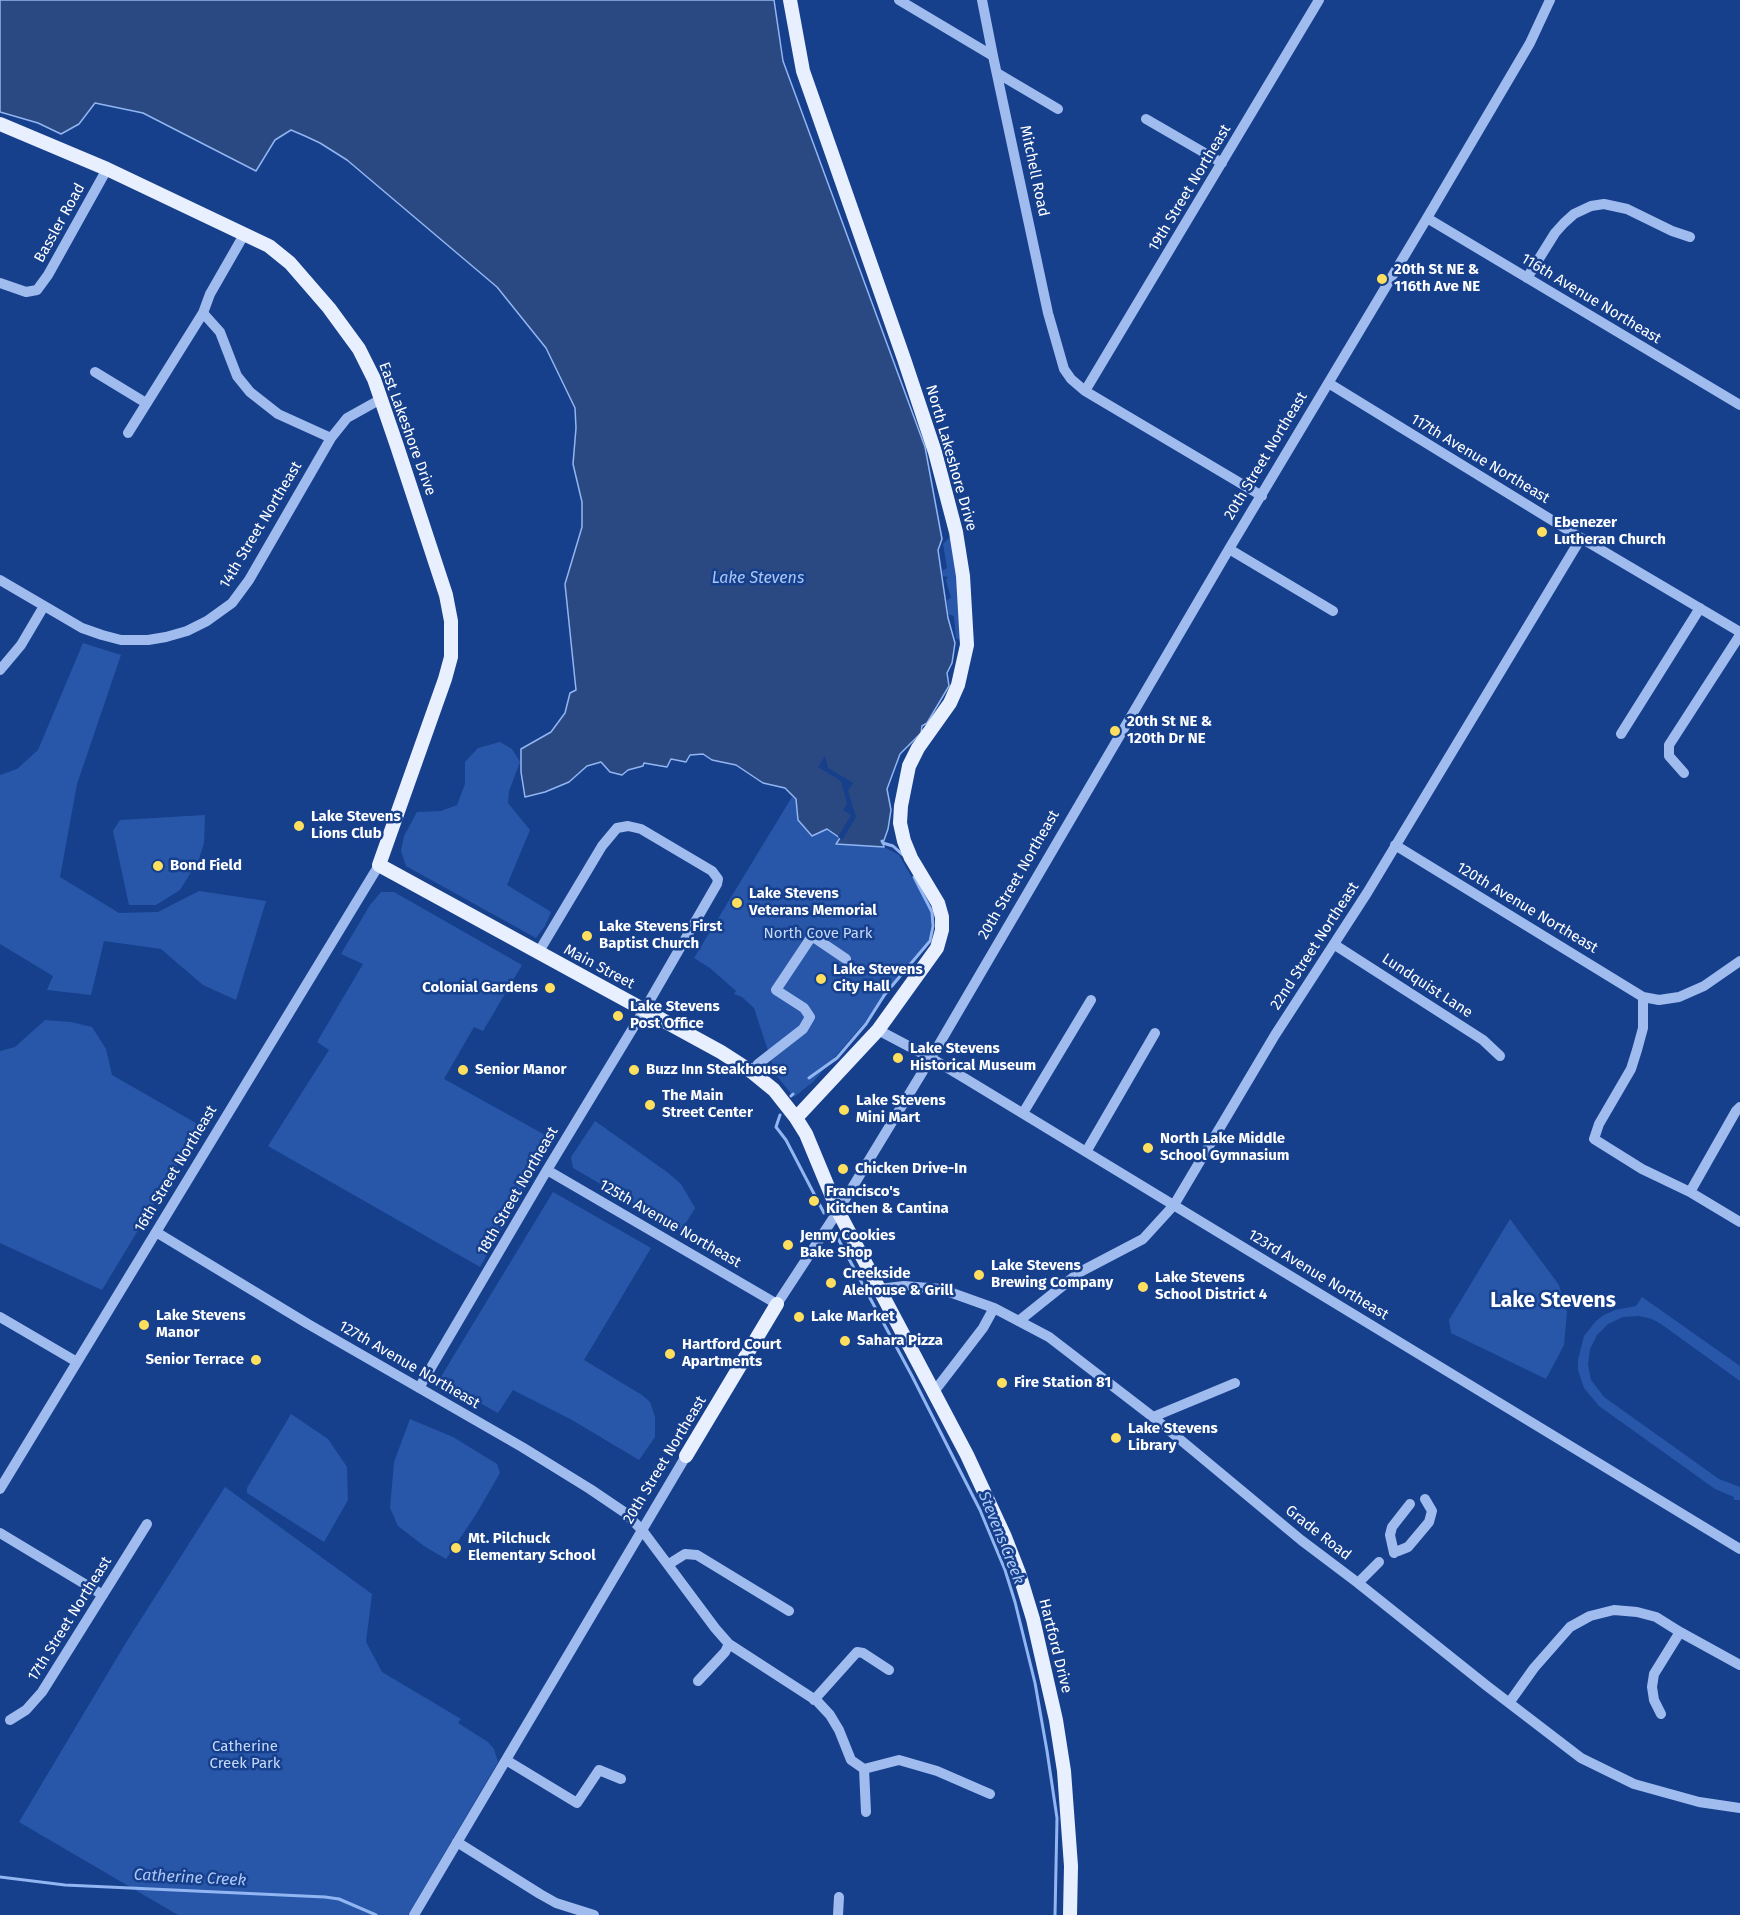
<!DOCTYPE html>
<style>
body{margin:0}
canvas{display:block;background:#163f8c}
</style>
<canvas width="1740" height="1915"></canvas>
<script>
const c = document.querySelector('canvas').getContext('2d');
c.lineJoin = 'round';
function fill(path, color) {
  c.fillStyle = color;
  c.fill(path, 'evenodd');
}
function shape(rows) {
  const path = new Path2D();
  for (const r of rows) {
    path.moveTo(r[0], r[1]);
    for (let i = 2; i < r.length; i += 2) path.lineTo(r[i], r[i + 1]);
  }
  return path;
}
function trace(path, color, width, dash) {
  c.strokeStyle = color;
  c.lineWidth = width;
  c.lineCap = dash ? 'butt' : 'round';
  c.setLineDash(dash || []);
  c.stroke(path);
}
function drawText(font, color, halo, rows, align = 'center') {
  c.font = font + ' "Fira Sans",sans-serif';
  c.lineWidth = 5;
  c.setLineDash([]);
  c.textBaseline = 'middle';
  c.strokeStyle = halo;
  c.fillStyle = color;
  for (const [text, x, y, turn = 0] of rows) {
    c.save();
    c.translate(x, y);
    c.rotate((+turn || 0) * Math.PI / 180);
    c.textAlign = isNaN(turn) ? turn : align;
    if (halo) c.strokeText(text, 0, 0);
    c.fillText(text, 0, 0);
    c.restore();
  }
}
fill(shape([
 [953,534,964,642,956,638,954,616,948,614,947,600,951,598,946,580,948,577,943,576,942,571,947,568,943,544],
 [83,643,121,655,77,784,60,877,119,913,158,912,199,891,266,901,236,1000,203,985,161,949,104,941,91,995,47,990,53,976,0,944,0,775,17,769,38,750],
 [500,742,512,749,520,762,509,791,508,803,530,830,507,885,551,912,545,926,536,938,406,866,401,851,404,836,417,812,441,811,457,805,465,784,465,762,478,748],
 [792,797,796,799,798,820,827,828,840,838,837,844,884,847,899,855,933,914,928,943,872,1014,813,1082,794,1097,776,1075,754,1008,742,997,734,994,736,991,710,968,694,958],
 [205,815,204,843,199,859,180,890,156,905,129,905,113,831,120,820],
 [381,892,394,892,522,965,483,1031,474,1027,444,1079,554,1140,480,1267,268,1146,329,1050,317,1042,363,964,341,954,370,905],
 [45,1020,71,1022,92,1027,106,1049,112,1075,201,1126,102,1290,0,1243,0,1051,15,1047],
 [595,1121,667,1172,681,1184,695,1208,681,1231,573,1168,571,1157],
 [553,1192,651,1248,584,1360,642,1395,650,1402,655,1417,655,1437,639,1460,572,1420,513,1390,498,1413,439,1380],
 [1510,1219,1559,1285,1567,1312,1564,1345,1546,1379,1451,1333,1449,1320],
 [1642,1297,1740,1366,1740,1381,1661,1324,1652,1319,1639,1316,1623,1317,1608,1324,1597,1335,1590,1349,1588,1365,1591,1380,1604,1397,1719,1479,1740,1487,1740,1500,1734,1500,1734,1497,1715,1489,1599,1406,1584,1388,1578,1370,1578,1360,1584,1336,1596,1321,1604,1315,1615,1310,1636,1306],
 [291,1414,328,1439,347,1467,348,1500,324,1542,247,1493,247,1488],
 [410,1419,453,1437,497,1464,500,1473,475,1516,446,1559,424,1546,398,1526,390,1508,394,1462],
 [225,1487,372,1594,366,1642,382,1672,461,1719,458,1723,488,1742,494,1749,498,1762,408,1915,178,1915,19,1822,127,1641]
]), '#2857aa');
const water = shape([
 [0,0,774,0,783,61,925,447,942,539,938,550,948,618,955,643,952,663,947,673,949,686,927,723,922,726,921,733,900,754,887,789,891,810,888,829,883,843,884,847,836,844,840,838,827,829,812,836,798,820,796,799,785,788,763,783,736,765,712,760,703,754,690,755,686,762,671,759,667,767,644,763,643,766,628,770,622,775,610,772,601,762,587,766,569,782,545,792,525,797,521,772,521,749,551,732,565,713,570,693,576,690,565,584,582,527,582,502,573,464,576,428,575,408,546,348,497,287,347,160,320,143,305,136,291,130,275,140,256,171,143,113,95,103,79,124,61,134,38,123,0,112,0,0]
]);
fill(water, '#2a4982');
trace(water, '#92b6f2', 1.5);
fill(shape([
 [825,756,828,768,853,783,848,791,856,817,842,840,838,837,851,815,843,810,847,803,841,781,818,767]
]), '#163f8c');
trace(shape([
 [882,841,883,843,893,846,903,855],
 [809,1078,837,1058,866,1024,885,994,930,941,933,926,932,912,914,877],
 [791,1096,793,1094],
 [780,1115,776,1127,786,1140,824,1213],
 [835,1233,912,1376,952,1455,980,1510,1005,1570,1015,1602,1035,1683,1047,1751,1057,1818,1055,1915],
 [0,1877,65,1885,325,1897,339,1899,376,1915]
]), '#92b6f2', 3);
trace(shape([
 [899,0,993,56,1048,313,1064,369,1071,379,1085,391,1262,496],
 [982,0,993,56],
 [997,73,1058,109],
 [1146,119,1222,163],
 [1427,218,1740,405],
 [1527,278,1555,233,1564,223,1574,214,1591,206,1604,204,1627,209,1672,231,1690,237],
 [0,283,26,292,37,290,48,275,107,169],
 [203,313,220,332,237,376,250,392,278,414,331,438],
 [95,372,146,403],
 [1330,384,1581,538,1740,632],
 [1085,391,1319,0],
 [128,433,203,313,210,294,245,233],
 [1229,549,1333,611],
 [0,580,82,628,102,635,121,640,148,640,166,637,187,631,207,621,232,603,249,580,331,438,347,418,381,399],
 [0,670,21,645,44,606],
 [1621,734,1700,608],
 [1684,773,1669,756,1669,745,1740,635],
 [1395,845,1643,997],
 [1335,945,1483,1040,1500,1056],
 [1740,961,1704,986,1679,997,1659,1000,1643,997,1643,1028,1637,1050,1631,1069,1599,1124,1594,1139,1642,1169,1690,1192,1740,1222],
 [878,1030,931,1058,966,1079,1740,1549],
 [752,1072,758,1064,803,1029,810,1017,804,1008,776,990,812,936,846,959],
 [1023,1113,1091,1000],
 [1086,1152,1155,1033],
 [547,1170,777,1304,838,1211,931,1058,1229,549,1427,218,1530,43,1550,0],
 [1690,1192,1736,1111,1740,1107],
 [156,1232,308,1324,522,1447,590,1489,624,1512,642,1530,715,1628,729,1644,817,1701,830,1715,839,1730,851,1760,864,1769,899,1760,937,1771,990,1794],
 [879,1289,904,1286,941,1289,994,1308,1049,1337,1153,1417,1301,1540,1358,1583,1487,1686,1581,1758,1634,1784,1699,1802,1740,1808],
 [0,1317,77,1362],
 [1020,1320,1080,1272,1143,1239,1174,1205,1275,1035,1367,893,1581,538],
 [419,1388,547,1170,650,1000,717,884,718,879,712,871,641,829,628,826,617,828,602,846,538,953],
 [933,1393,983,1328,994,1308],
 [1153,1417,1235,1383],
 [0,1489,379,865],
 [0,1533,103,1595],
 [1398,1551,1408,1547,1429,1522,1432,1511,1425,1499],
 [1394,1553,1390,1535,1392,1527,1410,1504],
 [669,1564,685,1554,697,1555,789,1611],
 [1358,1583,1379,1562],
 [698,1681,725,1652,729,1644],
 [814,1700,857,1652,863,1653,889,1670],
 [1509,1703,1534,1668,1570,1627,1590,1616,1614,1610,1637,1612,1656,1617,1680,1632,1740,1665],
 [1661,1714,1654,1700,1652,1687,1654,1674,1680,1632],
 [10,1720,26,1710,42,1692,147,1524],
 [506,1760,577,1803,599,1770,621,1779],
 [864,1769,866,1812],
 [457,1842,540,1894,556,1903,594,1915],
 [414,1915,686,1456],
 [838,1915,839,1897]
]), '#a0bcef', 10);
trace(shape([
 [790,0,803,71,904,359,935,452,956,532,963,576,967,645,958,685,950,703,918,748,909,766,901,806,900,823,904,841,911,858,938,903,942,917,942,930,937,948,878,1030,796,1118],
 [0,124,107,169,269,246,290,263,329,308,359,349,374,379,397,446,446,595,451,621,451,657,445,679,379,865,721,1052,752,1072,774,1090,796,1118,806,1134,838,1211,967,1455,1005,1537,1019,1573,1033,1619,1056,1720,1064,1771,1071,1866,1070,1915],
 [686,1456,777,1304]
]), '#e8efff', 14);
for (const [x, y, r, color] of [
 [1382,279,6,"#ffdf5e"],
 [1542,532,6,"#ffdf5e"],
 [1115,731,6,"#ffdf5e"],
 [299,826,6,"#ffdf5e"],
 [158,866,6,"#ffdf5e"],
 [737,903,6,"#ffdf5e"],
 [587,936,6,"#ffdf5e"],
 [821,979,6,"#ffdf5e"],
 [550,988,6,"#ffdf5e"],
 [618,1016,6,"#ffdf5e"],
 [898,1058,6,"#ffdf5e"],
 [463,1070,6,"#ffdf5e"],
 [634,1070,6,"#ffdf5e"],
 [650,1105,6,"#ffdf5e"],
 [844,1110,6,"#ffdf5e"],
 [1148,1148,6,"#ffdf5e"],
 [843,1169,6,"#ffdf5e"],
 [814,1201,6,"#ffdf5e"],
 [788,1245,6,"#ffdf5e"],
 [979,1275,6,"#ffdf5e"],
 [831,1283,6,"#ffdf5e"],
 [1143,1287,6,"#ffdf5e"],
 [799,1317,6,"#ffdf5e"],
 [144,1325,6,"#ffdf5e"],
 [845,1341,6,"#ffdf5e"],
 [670,1354,6,"#ffdf5e"],
 [256,1360,6,"#ffdf5e"],
 [1002,1383,6,"#ffdf5e"],
 [1116,1438,6,"#ffdf5e"],
 [456,1548,6,"#ffdf5e"]
]) {
  const dot = new Path2D();
  dot.arc(x, y, r, 0, 2 * Math.PI);
  c.fillStyle = color;
  c.fill(dot);
  trace(dot, '#163f8c', 2);
}
drawText('15px', '#fff', '#163f8c', [
 ["Mitchell Road",1034,171,78],
 ["19th Street Northeast",1190,188,-59],
 ["Bassler Road",60,223,-61],
 ["116th Avenue Northeast",1591,299,31],
 ["East Lakeshore Drive",407,429,70],
 ["20th Street Northeast",1266,456,-59],
 ["North Lakeshore Drive",951,458,74],
 ["117th Avenue Northeast",1480,459,31],
 ["14th Street Northeast",261,525,-59],
 ["20th Street Northeast",1019,875,-60],
 ["120th Avenue Northeast",1527,908,31],
 ["22nd Street Northeast",1315,946,-57],
 ["Main Street",599,967,28],
 ["Lundquist Lane",1427,986,33],
 ["16th Street Northeast",176,1169,-59],
 ["18th Street Northeast",518,1191,-60],
 ["125th Avenue Northeast",670,1224,30],
 ["123rd Avenue Northeast",1318,1275,31],
 ["127th Avenue Northeast",409,1365,30],
 ["20th Street Northeast",665,1460,-59],
 ["Grade Road",1318,1533,38],
 ["17th Street Northeast",70,1619,-58],
 ["Hartford Drive",1055,1646,76]
]);
drawText('bold 15px', '#fff', '#163f8c', [
 ["20th St NE &",1394,270],
 ["116th Ave NE",1394,287],
 ["Ebenezer",1554,523],
 ["Lutheran Church",1554,540],
 ["20th St NE &",1127,722],
 ["120th Dr NE",1127,739],
 ["Lake Stevens",311,817],
 ["Lions Club",311,834],
 ["Bond Field",170,866],
 ["Lake Stevens",749,894],
 ["Veterans Memorial",749,911],
 ["Lake Stevens First",599,927],
 ["Baptist Church",599,944],
 ["Lake Stevens",833,970],
 ["City Hall",833,987],
 ["Colonial Gardens",538,988,"right"],
 ["Lake Stevens",630,1007],
 ["Post Office",630,1024],
 ["Lake Stevens",910,1049],
 ["Historical Museum",910,1066],
 ["Senior Manor",475,1070],
 ["Buzz Inn Steakhouse",646,1070],
 ["The Main",662,1096],
 ["Street Center",662,1113],
 ["Lake Stevens",856,1101],
 ["Mini Mart",856,1118],
 ["North Lake Middle",1160,1139],
 ["School Gymnasium",1160,1156],
 ["Chicken Drive-In",855,1169],
 ["Francisco's",826,1192],
 ["Kitchen & Cantina",826,1209],
 ["Jenny Cookies",800,1236],
 ["Bake Shop",800,1253],
 ["Lake Stevens",991,1266],
 ["Brewing Company",991,1283],
 ["Creekside",843,1274],
 ["Alehouse & Grill",843,1291],
 ["Lake Stevens",1155,1278],
 ["School District 4",1155,1295],
 ["Lake Stevens",156,1316],
 ["Manor",156,1333],
 ["Lake Market",811,1317],
 ["Sahara Pizza",857,1341],
 ["Hartford Court",682,1345],
 ["Apartments",682,1362],
 ["Senior Terrace",244,1360,"right"],
 ["Fire Station 81",1014,1383],
 ["Lake Stevens",1128,1429],
 ["Library",1128,1446],
 ["Mt. Pilchuck",468,1539],
 ["Elementary School",468,1556]
], 'left');
drawText('15px', '#c6d9fb', '#163f8c', [
 ["North Cove Park",818,934],
 ["Catherine",245,1747],
 ["Creek Park",245,1764]
]);
drawText('italic 16px', '#abc7f6', '#163f8c', [
 ["Lake Stevens",758,579],
 ["Stevens Creek",1001,1538,68],
 ["Catherine Creek",190,1878,3]
]);
drawText('bold 21px', '#fff', '#163f8c', [
 ["Lake Stevens",1553,1301]
]);
</script>
